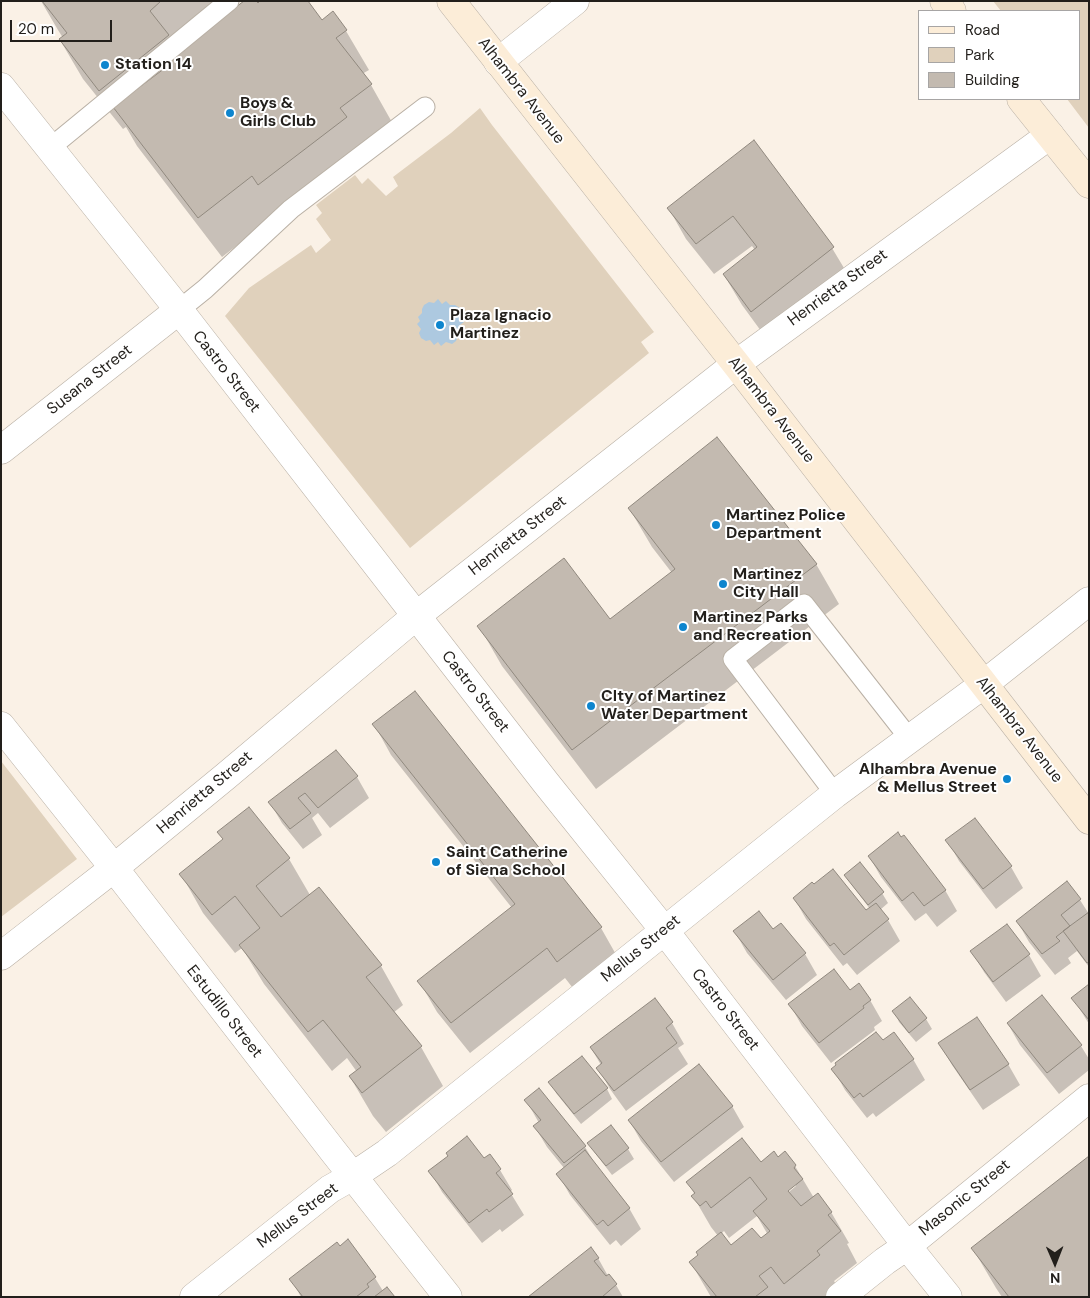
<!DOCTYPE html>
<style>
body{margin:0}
#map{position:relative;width:1090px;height:1298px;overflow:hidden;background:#faf1e6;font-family:"DM Sans",sans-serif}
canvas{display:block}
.frame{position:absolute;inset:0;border:2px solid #221f1b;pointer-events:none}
.legend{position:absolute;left:918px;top:10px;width:162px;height:90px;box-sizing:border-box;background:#fff;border:1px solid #a7a5a4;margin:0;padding:6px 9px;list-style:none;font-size:15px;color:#221f1b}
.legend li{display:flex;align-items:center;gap:10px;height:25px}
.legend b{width:25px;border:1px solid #a7a5a4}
.north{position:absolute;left:1030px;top:1238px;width:50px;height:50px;-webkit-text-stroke:4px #fff;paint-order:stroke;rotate:179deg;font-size:14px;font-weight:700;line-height:20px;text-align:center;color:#221f1b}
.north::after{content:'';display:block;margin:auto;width:18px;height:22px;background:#221f1b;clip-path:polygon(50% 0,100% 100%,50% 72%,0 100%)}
.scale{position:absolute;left:10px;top:20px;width:102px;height:22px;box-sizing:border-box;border:2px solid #221f1b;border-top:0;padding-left:6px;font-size:15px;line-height:18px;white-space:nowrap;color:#221f1b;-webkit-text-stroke:4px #fff;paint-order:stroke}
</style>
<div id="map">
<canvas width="1090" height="1298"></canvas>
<div class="frame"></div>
<ul class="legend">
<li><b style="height:6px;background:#fcedd8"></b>Road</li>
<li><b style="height:14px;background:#e0d1bc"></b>Park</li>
<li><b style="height:14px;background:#c3bab0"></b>Building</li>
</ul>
<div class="north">N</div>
<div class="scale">20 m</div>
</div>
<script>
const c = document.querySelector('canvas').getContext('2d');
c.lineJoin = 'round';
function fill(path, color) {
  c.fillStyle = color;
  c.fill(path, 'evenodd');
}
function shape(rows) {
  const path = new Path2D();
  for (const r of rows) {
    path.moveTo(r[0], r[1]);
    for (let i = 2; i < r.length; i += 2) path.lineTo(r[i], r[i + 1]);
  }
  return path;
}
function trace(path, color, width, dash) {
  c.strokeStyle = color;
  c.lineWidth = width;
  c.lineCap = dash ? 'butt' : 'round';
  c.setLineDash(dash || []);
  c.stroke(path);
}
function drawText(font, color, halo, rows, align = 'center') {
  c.font = font + ' "DM Sans",sans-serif';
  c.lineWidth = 4;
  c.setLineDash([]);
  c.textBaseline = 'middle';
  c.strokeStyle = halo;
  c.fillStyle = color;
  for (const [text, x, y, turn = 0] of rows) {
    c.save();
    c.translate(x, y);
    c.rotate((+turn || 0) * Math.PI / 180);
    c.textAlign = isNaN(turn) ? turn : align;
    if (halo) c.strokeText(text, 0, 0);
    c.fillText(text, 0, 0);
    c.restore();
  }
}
fill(shape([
 [993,1,1089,1,1089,128,1067,99,1079,99,1079,11,1001,11],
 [480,108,492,125,654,332,641,342,649,353,410,548,225,316,249,288,311,245,316,253,331,240,316,219,322,213,316,205,355,175,362,184,368,178,386,196,398,186,393,177,451,133],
 [1,761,77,859,1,917]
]), '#e0d1bc');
fill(shape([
 [438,299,442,304,446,301,450,305,455,305,460,308,461,312,460,317,464,322,460,325,463,329,458,333,458,336,456,341,452,344,446,342,441,346,438,342,434,345,430,340,426,341,421,338,419,333,421,329,417,324,420,321,418,317,422,313,422,309,424,305,429,302,434,303]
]), '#adc9e0');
fill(shape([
 [41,1,233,1,175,48,257,5,322,21,346,31,369,70,362,74,371,85,393,124,222,257,137,146,126,127,123,129,83,79,60,40,63,38,58,30],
 [754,142,832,248,850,278,769,342,742,305,724,275,755,250,752,246,714,274,686,239,669,209],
 [629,508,816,564,839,604,596,789,502,666,479,626,610,620,672,573,652,547],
 [374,724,601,928,618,958,576,992,565,978,470,1053,437,1012,419,981,512,908,391,755],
 [336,752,357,777,369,798,330,828,318,813,312,818,322,835,303,849,282,823,270,803],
 [249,808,289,859,310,895,381,966,403,1005,393,1013,421,1047,443,1086,386,1132,373,1116,350,1077,357,1072,347,1058,332,1071,264,984,242,948,235,953,203,913,181,874,224,840],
 [947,840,1011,867,1023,888,996,909,959,861],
 [869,856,945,890,957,911,937,927,926,913,915,921,881,877],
 [846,875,882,893,888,903,880,910,888,920,900,941,857,975,847,963,843,966,806,919,794,898,866,912,870,909,852,885],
 [1066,882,1080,900,1089,914,1089,967,1077,951,1068,958,1071,963,1055,975,1029,942,1017,921],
 [781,925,805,954,817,975,786,1000,747,953,735,932,773,931],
 [972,952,1029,955,1041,976,1006,1002,984,972],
 [1089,986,1089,1024,1073,998],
 [849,991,870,1000,882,1021,874,1027,875,1030,831,1063,802,1026,790,1005],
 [654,1000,672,1023,684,1044,678,1048,688,1064,626,1111,610,1089,598,1068,601,1065,591,1048],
 [894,1011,926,1019,932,1029,916,1042,899,1022],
 [1008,1024,1081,1046,1089,1059,1089,1070,1059,1094,1020,1045],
 [883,1042,913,1059,925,1080,876,1117,873,1113,867,1118,845,1090,833,1069],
 [940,1044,1008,1064,1020,1085,983,1110,952,1065],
 [550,1082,607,1089,612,1099,581,1124,556,1093],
 [526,1100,585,1147,597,1167,629,1208,641,1229,621,1246,616,1240,610,1245,570,1195,558,1174,564,1168,547,1147,535,1127,539,1123],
 [732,1106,744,1127,674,1182,641,1141,629,1120],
 [589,1143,628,1149,634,1159,612,1175,595,1153],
 [785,1153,795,1166,814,1198,831,1212,849,1243,847,1244,857,1263,834,1281,837,1286,824,1297,711,1297,691,1263,718,1236,711,1227,693,1196,695,1195,688,1183,778,1158],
 [795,1184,796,1186,784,1196,783,1194],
 [757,1216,768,1235,761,1240,731,1246,721,1234,724,1231,729,1238],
 [490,1156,500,1170,512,1190,510,1192,524,1215,502,1232,500,1229,482,1243,442,1192,430,1171,484,1160],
 [347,1241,375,1278,383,1291,393,1297,301,1297,291,1279],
 [973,1249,1089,1297,1002,1297,996,1288],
 [598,1258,608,1276,609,1275,616,1285,623,1297,530,1297]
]), '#0003');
const building = shape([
 [42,1,161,1,150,11,169,35,99,91,59,39,67,33,42,1],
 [244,1,256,1,258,3,260,1,308,1,322,20,333,11,347,30,336,38,372,84,340,108,347,117,258,185,252,176,198,218,113,107,165,68,161,63,244,1],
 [754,140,834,247,751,312,723,274,757,247,733,216,696,244,667,208,754,140],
 [717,437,817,564,572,750,477,626,564,558,610,619,675,569,628,508,717,437],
 [415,691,602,927,557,962,547,948,451,1023,417,981,515,904,372,724,415,691],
 [336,750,358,776,318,808,305,793,298,798,311,813,290,829,268,802,336,750],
 [249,807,290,858,256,886,281,917,319,887,382,965,366,977,422,1046,362,1093,349,1076,361,1067,323,1020,308,1032,239,945,260,928,235,896,212,915,179,874,223,839,217,832,249,807],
 [975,818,1012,866,983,889,945,840,975,818],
 [898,832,901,837,904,835,946,890,924,906,913,892,902,901,868,856,898,832],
 [860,862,884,892,868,905,844,875,860,862],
 [833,869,866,910,876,903,889,919,844,955,834,943,830,946,793,898,812,882,814,884,833,869],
 [1067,881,1081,899,1061,915,1070,926,1056,937,1060,941,1042,954,1016,921,1067,881],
 [759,911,773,929,781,923,806,953,773,980,733,931,759,911],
 [1089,912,1089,962,1087,963,1063,931,1089,912],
 [1007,924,1030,954,993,982,970,951,1007,924],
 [834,969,850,990,859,983,871,1000,863,1006,864,1008,819,1043,788,1004,834,969],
 [1089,984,1089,1020,1071,998,1089,984],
 [1042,995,1082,1045,1047,1073,1007,1023,1042,995],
 [910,997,927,1018,909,1033,892,1011,910,997],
 [655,998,673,1022,666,1028,677,1043,614,1091,596,1068,602,1063,590,1047,655,998],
 [977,1017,1009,1064,970,1090,938,1043,977,1017],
 [876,1032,883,1040,894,1032,914,1059,863,1097,860,1093,854,1098,831,1069,836,1065,835,1063,876,1032],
 [582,1056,608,1088,574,1114,548,1082,582,1056],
 [699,1064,733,1106,661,1162,628,1120,699,1064],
 [539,1088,586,1146,564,1163,533,1126,541,1120,524,1100,539,1088],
 [611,1125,629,1148,606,1166,587,1143,611,1125],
 [467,1136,484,1158,490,1154,501,1169,496,1173,513,1194,489,1212,487,1209,469,1223,428,1171,448,1156,446,1153,467,1136],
 [742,1138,761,1162,774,1151,778,1157,785,1151,796,1165,794,1168,803,1179,788,1191,801,1206,818,1193,832,1212,828,1215,841,1231,817,1251,820,1255,784,1284,771,1267,759,1276,768,1287,755,1297,717,1297,689,1262,698,1255,696,1252,721,1232,731,1245,752,1228,761,1238,770,1231,753,1211,767,1199,750,1177,711,1208,706,1201,700,1206,691,1196,695,1193,686,1182,742,1138],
 [585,1150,630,1208,608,1226,603,1220,597,1225,556,1174,585,1150],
 [1089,1156,1089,1297,1009,1297,971,1248,1089,1156],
 [348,1239,376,1277,367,1284,369,1287,356,1297,303,1297,289,1279,337,1242,340,1246,348,1239],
 [591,1247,599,1258,594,1261,606,1276,609,1274,617,1284,602,1297,528,1297,591,1247],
 [387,1287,395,1297,374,1297,387,1287]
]);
fill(building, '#c3bab0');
trace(building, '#90887e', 1);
const service = shape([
 [50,148,229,1],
 [179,310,205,289,291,209,425,107],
 [835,794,733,659,804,604,909,738]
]);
const minor = shape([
 [498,62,575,1],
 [1,87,179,310,546,783,664,930,907,1246,948,1297],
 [1,450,179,310],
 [1,726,114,868,333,1151,448,1297],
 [1,956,114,868,226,776,416,616,736,364,1050,135],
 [194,1297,330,1189,353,1176,387,1153,835,794,984,684,1089,601],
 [840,1297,885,1261,907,1246,1089,1098]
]);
const secondary = shape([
 [451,1,736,364,1089,820],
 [944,1,952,11],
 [1021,99,1089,184]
]);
trace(service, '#b9b0a5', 21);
trace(minor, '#b9b0a5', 29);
trace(secondary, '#b9b0a5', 29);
trace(service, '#fff', 19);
trace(minor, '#fff', 28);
trace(secondary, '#fcedd8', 28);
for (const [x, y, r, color] of [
 [105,65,5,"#0d85ce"],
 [230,113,5,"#0d85ce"],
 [440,325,5,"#0d85ce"],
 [716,525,5,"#0d85ce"],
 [723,584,5,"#0d85ce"],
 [683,627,5,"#0d85ce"],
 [591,706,5,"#0d85ce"],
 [1007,779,5,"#0d85ce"],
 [436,862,5,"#0d85ce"]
]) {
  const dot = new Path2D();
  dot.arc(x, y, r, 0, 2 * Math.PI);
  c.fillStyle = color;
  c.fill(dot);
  trace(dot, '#fff', 2);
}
drawText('bold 16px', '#221f1b', '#fff', [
 ["Station 14",115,65],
 ["Boys &",240,104],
 ["Girls Club",240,122],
 ["Plaza Ignacio",450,316],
 ["Martinez",450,334],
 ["Martinez Police",726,516],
 ["Department",726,534],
 ["Martinez",733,575],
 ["City Hall",733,593],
 ["Martinez Parks",693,618],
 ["and Recreation",693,636],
 ["CIty of Martinez",601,697],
 ["Water Department",601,715],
 ["Alhambra Avenue",997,770,"right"],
 ["& Mellus Street",997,788,"right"],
 ["Saint Catherine",446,853],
 ["of Siena School",446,871]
], 'left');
drawText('16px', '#221f1b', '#fff', [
 ["Alhambra Avenue",521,91,52],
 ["Henrietta Street",838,288,-36],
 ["Castro Street",226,372,52],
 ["Susana Street",90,380,-38],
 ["Alhambra Avenue",771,410,52],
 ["Henrietta Street",518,536,-38],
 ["Castro Street",475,692,52],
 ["Alhambra Avenue",1019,730,52],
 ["Henrietta Street",205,793,-40],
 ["Mellus Street",641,949,-39],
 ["Castro Street",725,1010,52],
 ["Estudillo Street",224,1012,52],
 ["Masonic Street",965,1198,-39],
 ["Mellus Street",298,1216,-37]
]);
</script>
